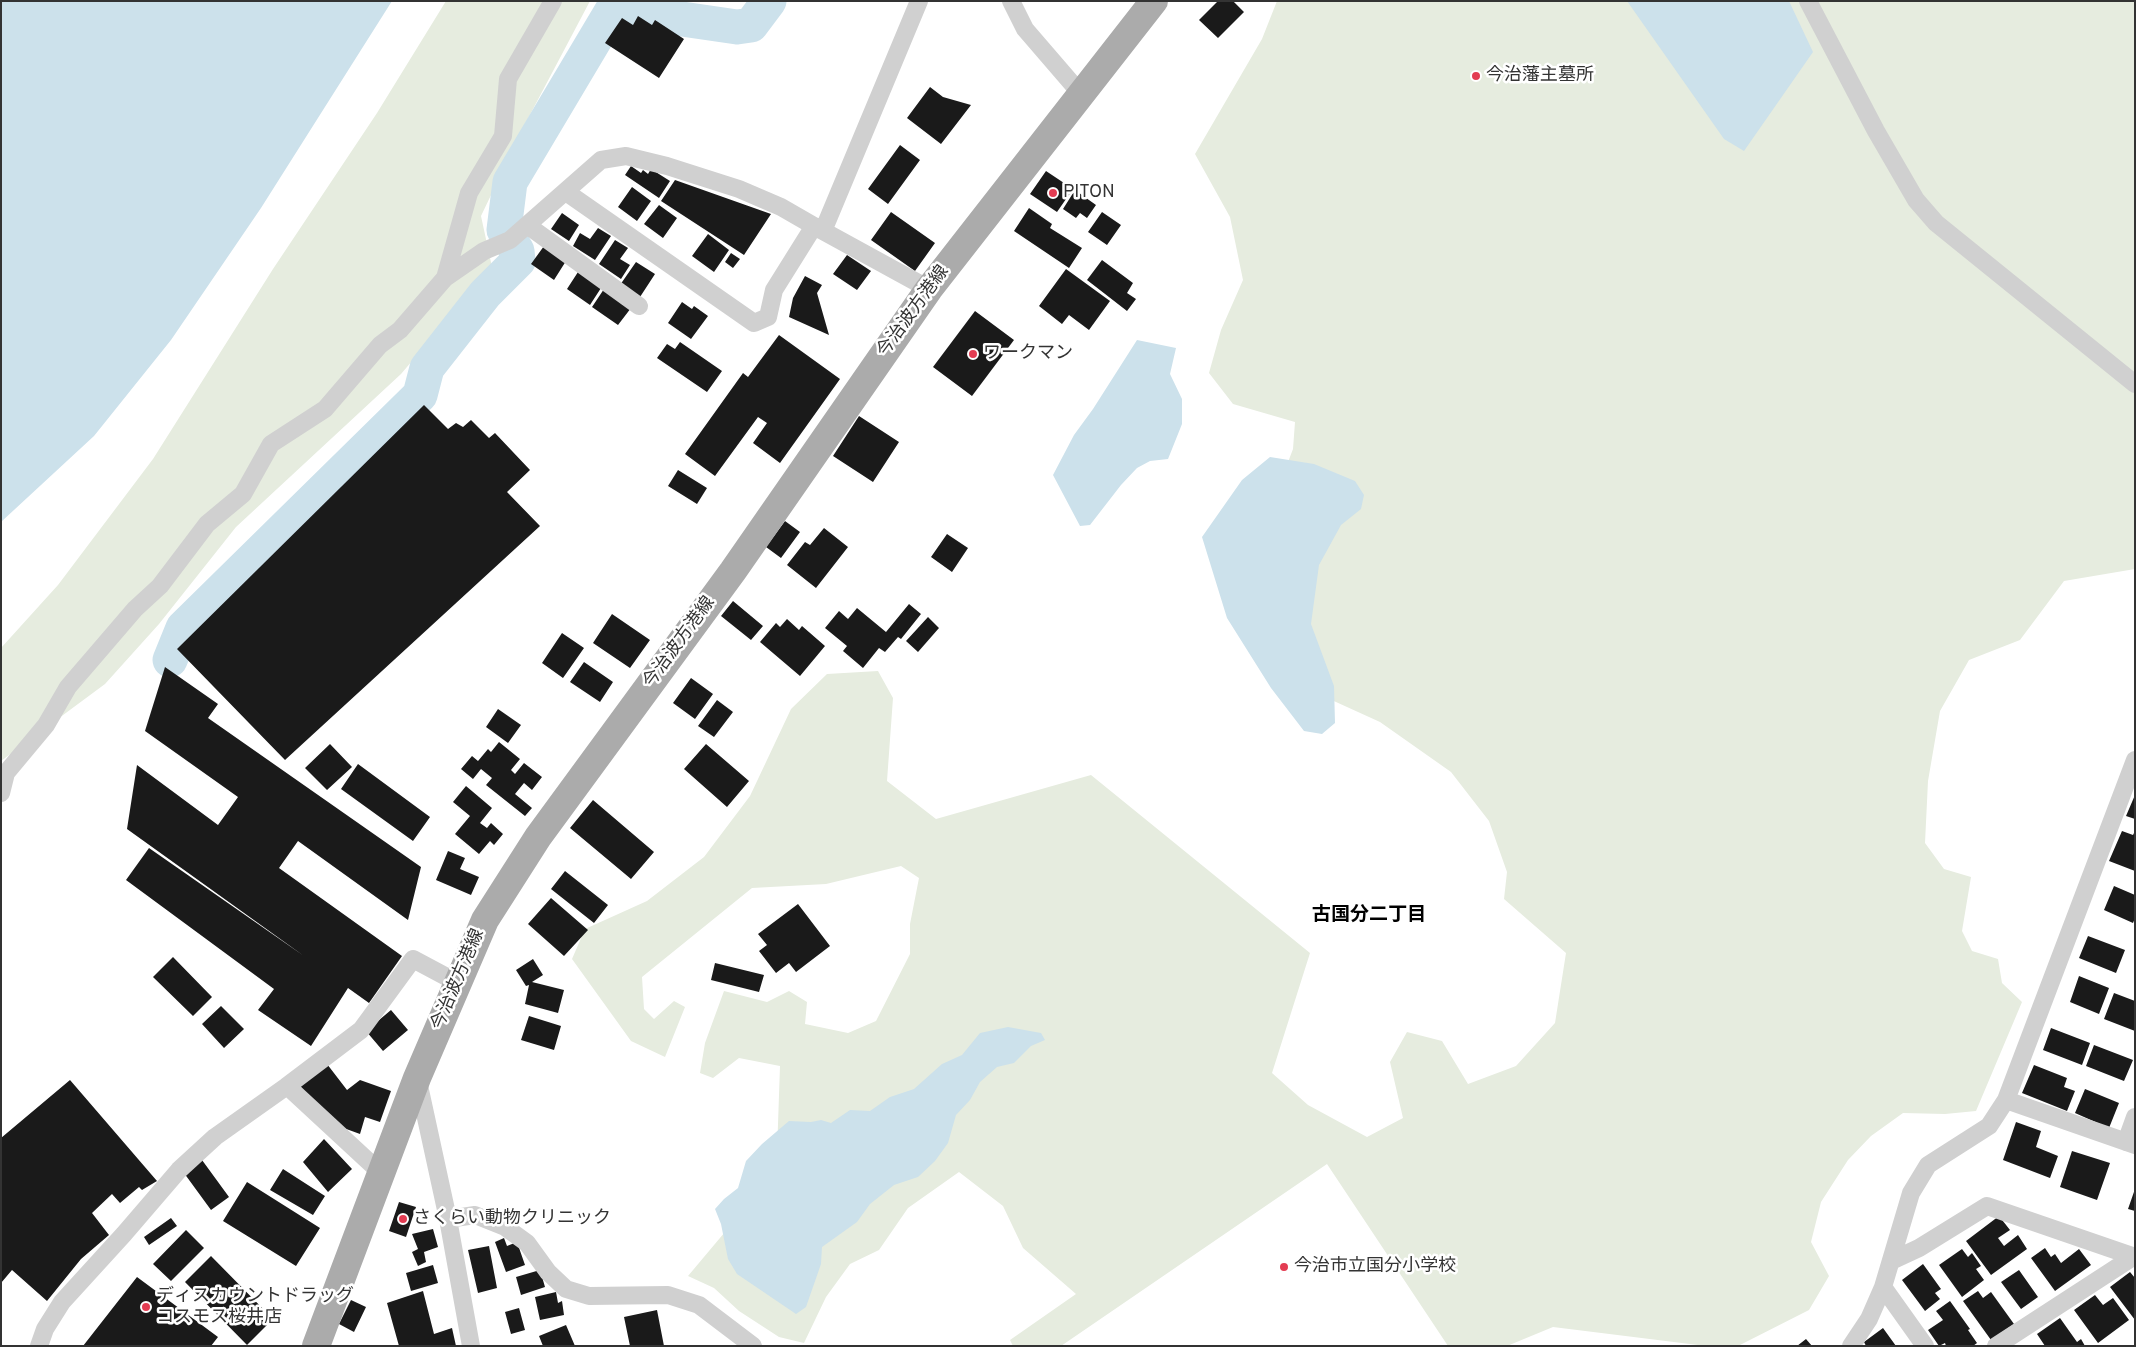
<!DOCTYPE html>
<meta charset="utf-8">
<style>
body{margin:0}
#map{position:relative;width:2136px;height:1347px;overflow:hidden;background:#fff;font-family:Overpass,sans-serif}
canvas{display:block}
.frame{position:absolute;inset:0;border:2px solid #333;pointer-events:none}
</style>
<div id="map">
<canvas width="2136" height="1347"></canvas>
<div class="frame"></div>
</div>
<script>
const c = document.querySelector('canvas').getContext('2d');
c.lineJoin = 'round';
function fill(path, color) {
  c.fillStyle = color;
  c.fill(path, 'evenodd');
}
function shape(rows) {
  const path = new Path2D();
  for (const r of rows) {
    path.moveTo(r[0], r[1]);
    for (let i = 2; i < r.length; i += 2) path.lineTo(r[i], r[i + 1]);
  }
  return path;
}
function trace(path, color, width, dash) {
  c.strokeStyle = color;
  c.lineWidth = width;
  c.lineCap = dash ? 'butt' : 'round';
  c.setLineDash(dash || []);
  c.stroke(path);
}
function drawText(font, color, halo, rows, align = 'center') {
  c.font = font + ' Overpass,"Noto Sans JP",sans-serif';
  c.lineWidth = 5;
  c.setLineDash([]);
  c.textBaseline = 'middle';
  c.strokeStyle = halo;
  c.fillStyle = color;
  for (const [text, x, y, turn = 0] of rows) {
    c.save();
    c.translate(x, y);
    c.rotate((+turn || 0) * Math.PI / 180);
    c.textAlign = isNaN(turn) ? turn : align;
    if (halo) c.strokeText(text, 0, 0);
    c.fillText(text, 0, 0);
    c.restore();
  }
}
fill(shape([
 [446,1,590,1,524,126,481,216,492,267,401,374,236,527,159,624,105,684,1,761,1,648,58,585,153,459,273,269,377,113],
 [1277,1,2135,1,2135,569,2064,581,2020,640,1969,660,1940,711,1928,781,1925,843,1944,869,1971,877,1962,931,1972,951,1998,959,2002,983,2022,1002,1976,1111,1945,1114,1903,1113,1871,1136,1848,1160,1821,1202,1811,1242,1829,1276,1809,1310,1738,1346,1706,1346,1553,1327,1507,1346,1448,1346,1327,1164,1061,1346,1013,1346,1010,1340,1076,1294,1023,1248,1003,1206,959,1172,908,1208,879,1250,850,1264,826,1297,804,1343,779,1337,739,1311,714,1288,688,1276,730,1226,777,1153,780,1066,739,1058,713,1078,700,1073,705,1043,724,991,767,1002,789,991,807,1002,805,1024,848,1033,876,1021,910,954,910,924,919,878,901,866,826,884,752,888,642,977,644,1009,654,1019,674,1001,685,1007,665,1057,631,1041,572,959,585,929,647,901,704,857,750,796,791,709,827,674,878,671,893,698,887,781,936,819,1091,775,1310,953,1272,1073,1308,1105,1367,1137,1403,1118,1390,1062,1407,1032,1442,1041,1468,1084,1516,1066,1555,1023,1566,953,1504,899,1507,872,1489,821,1451,772,1380,722,1303,687,1259,538,1293,449,1295,422,1233,404,1209,373,1221,330,1243,280,1230,217,1195,154,1262,39]
]), '#e6ecdf');
fill(shape([
 [1,1,392,1,261,208,171,340,94,436,1,522],
 [1627,1,1789,1,1813,52,1744,151,1724,139],
 [1137,340,1176,348,1170,374,1182,399,1182,424,1168,459,1150,461,1137,468,1121,485,1090,525,1080,526,1053,475,1074,435,1093,409],
 [1270,457,1314,464,1355,481,1364,495,1361,509,1341,525,1319,565,1311,624,1334,686,1335,723,1322,734,1304,731,1271,688,1227,618,1202,537,1242,480],
 [1008,1027,1041,1033,1045,1040,1031,1046,1014,1063,997,1067,980,1082,970,1100,956,1115,948,1143,935,1161,918,1177,894,1185,870,1204,857,1222,822,1247,821,1264,806,1307,796,1314,737,1274,728,1259,721,1224,715,1209,724,1199,738,1188,746,1161,762,1144,789,1121,811,1122,821,1120,831,1123,850,1110,870,1111,890,1097,914,1089,942,1064,962,1055,980,1033]
]), '#cce1eb');
trace(shape([
 [170,660,183,628,420,395,427,368,485,294,518,261,517,251,504,230,510,182,613,9,737,27,751,25,769,1]
]), '#cce1eb', 35);
fill(shape([
 [1218,1,1233,1,1244,12,1218,38,1199,20],
 [638,16,652,25,655,20,684,39,659,78,605,43,622,18,633,25],
 [930,87,943,97,971,105,941,144,907,118],
 [900,145,920,160,888,204,868,189],
 [631,166,641,173,643,170,648,174,651,169,670,181,659,198,625,175],
 [1046,171,1073,189,1057,212,1030,194],
 [675,180,771,214,744,255,661,201],
 [632,187,651,201,637,221,618,207],
 [1075,190,1096,205,1087,218,1080,213,1076,218,1063,209],
 [659,205,677,218,663,238,644,224],
 [1029,208,1052,224,1050,228,1082,248,1069,268,1014,231],
 [891,212,935,243,915,271,871,240],
 [1102,212,1121,225,1107,245,1088,232],
 [562,213,579,225,569,241,551,229],
 [598,228,611,236,595,260,573,246,580,233,590,239],
 [708,234,729,250,714,272,692,256],
 [615,240,628,248,620,259,630,265,621,279,599,264],
 [544,246,566,261,554,280,531,264],
 [731,253,740,259,733,268,725,262],
 [847,255,871,271,857,290,833,274],
 [1102,260,1133,283,1127,293,1136,299,1127,311,1087,280],
 [636,262,655,274,640,297,620,285],
 [1066,269,1110,301,1089,330,1069,315,1062,324,1039,306],
 [578,272,601,288,590,305,567,289],
 [805,276,822,285,817,293,829,335,789,317,793,298],
 [604,289,631,308,618,325,592,307],
 [682,302,692,309,694,306,708,316,691,339,668,323],
 [975,311,1014,340,972,396,933,367],
 [779,335,840,379,780,463,753,443,767,423,758,417,715,476,685,454,743,373,748,377],
 [680,342,722,371,707,392,657,358,667,344,675,349],
 [424,405,448,429,456,423,463,427,471,420,489,438,495,433,530,470,507,492,540,526,285,760,177,649],
 [859,416,899,442,873,482,833,456],
 [678,470,707,488,697,504,668,486],
 [785,521,800,532,781,558,766,547],
 [824,528,848,547,816,588,787,565,805,542,810,545],
 [947,534,968,548,952,572,931,557],
 [733,601,763,626,751,640,721,616],
 [909,604,921,614,901,639,898,637,885,652,879,648,863,668,843,651,847,646,825,628,839,611,848,619,857,608,886,632],
 [612,614,650,640,630,668,593,643],
 [928,617,939,628,918,652,906,641],
 [787,619,799,630,802,626,825,646,800,676,760,642,776,623,780,627],
 [562,633,584,648,563,678,542,663],
 [584,662,613,682,600,702,570,682],
 [165,667,218,704,208,718,421,867,408,920,298,841,279,868,402,956,369,1003,348,988,311,1046,258,1010,274,989,126,880,149,848,304,956,127,829,137,765,218,825,238,797,145,731],
 [691,678,713,694,695,719,673,703],
 [717,700,733,712,714,737,698,726],
 [498,709,521,725,508,743,486,727],
 [499,742,520,759,511,770,515,774,524,763,542,777,532,790,524,783,515,794,532,808,525,816,486,785,492,778,481,769,473,779,461,769,472,756,478,761,488,749,491,752],
 [330,744,352,767,327,790,305,768],
 [706,744,749,781,727,807,684,769],
 [358,764,430,817,413,841,341,789],
 [466,786,492,808,480,823,487,828,491,823,503,834,494,845,490,841,479,854,455,834,470,816,453,802],
 [2135,795,2135,819,2126,816],
 [593,800,654,852,631,879,570,828],
 [2122,831,2133,835,2135,831,2135,871,2109,861],
 [448,851,465,858,460,869,479,877,471,895,436,880],
 [565,871,608,905,594,923,551,889],
 [2114,886,2135,895,2135,918,2133,923,2104,910],
 [551,898,588,930,564,956,528,924],
 [798,904,830,946,796,972,789,963,776,973,759,951,767,945,758,934],
 [2088,936,2125,950,2116,973,2079,958],
 [173,957,212,997,193,1016,153,977],
 [533,959,543,975,532,982,564,990,558,1013,525,1004,529,985,526,986,516,970],
 [715,963,764,975,759,992,711,980],
 [2079,976,2109,988,2099,1014,2070,1002],
 [2114,993,2135,1001,2135,1031,2104,1019],
 [221,1006,244,1029,224,1048,202,1024],
 [391,1010,408,1030,383,1051,366,1031],
 [529,1016,561,1026,554,1050,521,1040],
 [2051,1028,2090,1043,2082,1065,2043,1050],
 [2094,1045,2133,1060,2124,1081,2086,1066],
 [327,1064,347,1090,360,1080,391,1091,380,1122,365,1117,360,1134,338,1126,325,1117,300,1086],
 [2034,1065,2067,1078,2064,1087,2075,1091,2067,1111,2022,1093],
 [70,1080,157,1181,142,1190,139,1187,120,1203,112,1194,92,1213,109,1235,81,1259,47,1301,12,1270,1,1283,1,1138],
 [2085,1089,2119,1103,2109,1128,2075,1113],
 [2016,1122,2041,1131,2036,1147,2058,1156,2050,1178,2003,1160],
 [324,1139,352,1169,328,1192,303,1162],
 [2072,1151,2110,1163,2097,1200,2060,1187],
 [202,1160,229,1197,211,1210,184,1173],
 [283,1169,325,1196,313,1215,270,1190],
 [247,1182,320,1228,296,1266,223,1221],
 [2135,1189,2135,1211,2128,1209],
 [399,1202,416,1207,406,1237,389,1231],
 [1999,1216,2010,1230,1998,1238,2004,1246,2018,1235,2027,1249,1991,1275,1966,1241],
 [171,1218,177,1226,149,1245,144,1237],
 [433,1229,438,1247,424,1252,426,1262,418,1266,412,1252,418,1249,412,1234],
 [186,1230,204,1248,171,1281,153,1264],
 [504,1238,507,1246,517,1242,525,1265,506,1272,495,1242],
 [489,1246,497,1288,478,1293,468,1250],
 [2045,1248,2051,1257,2055,1254,2061,1263,2079,1249,2091,1265,2055,1291,2031,1258],
 [1962,1249,1968,1257,1972,1253,1981,1266,1976,1269,1984,1280,1962,1297,1939,1265],
 [211,1256,273,1319,247,1345,185,1282],
 [1923,1264,1941,1289,1935,1293,1940,1299,1925,1311,1902,1280],
 [433,1265,438,1283,411,1291,406,1273],
 [540,1270,545,1287,521,1295,516,1277],
 [2019,1270,2038,1297,2021,1309,2001,1282],
 [2130,1272,2135,1278,2135,1320,2110,1287],
 [137,1277,218,1337,211,1346,83,1346],
 [423,1291,434,1334,452,1328,456,1346,399,1346,387,1303],
 [1978,1291,1983,1298,1991,1292,2014,1324,1991,1340,1963,1301],
 [556,1292,558,1303,562,1301,564,1315,540,1320,535,1297],
 [2095,1295,2103,1305,2113,1298,2129,1320,2098,1343,2074,1310],
 [351,1300,366,1307,354,1332,339,1324],
 [1950,1301,1970,1329,1968,1330,1977,1343,1973,1346,1946,1346,1945,1343,1939,1346,1928,1330,1943,1320,1936,1311],
 [519,1308,525,1330,511,1334,505,1312],
 [657,1310,664,1346,630,1346,624,1317],
 [2060,1318,2077,1342,2081,1339,2085,1346,2045,1346,2037,1334],
 [566,1325,575,1346,543,1346,539,1336],
 [1883,1328,1896,1346,1866,1346,1864,1342],
 [1806,1339,1812,1346,1797,1346]
]), '#1a1a1a');
trace(shape([
 [1011,1,1025,29,1081,94],
 [1808,1,1876,131,1916,200,1936,223,2135,384],
 [566,192,754,323,768,317,774,290,814,226,929,289],
 [527,225,639,306],
 [823,231,919,1],
 [445,278,469,193,503,136,508,79,553,1],
 [1,793,6,773,46,725,68,687,135,609,160,586,207,524,243,494,271,444,325,409,380,345,400,330,445,278,484,251,510,240,601,160,626,156,667,166,739,189,781,207,814,226],
 [418,1081,448,1219,471,1346],
 [2006,1100,2135,1145],
 [2126,1142,2135,1117],
 [381,1173,287,1086,361,1030,413,959,458,983],
 [448,1219,475,1215,505,1227,527,1243,548,1272,566,1289,589,1296,668,1295,699,1305,753,1346],
 [1891,1261,1919,1248,1987,1206,2135,1257],
 [1883,1287,1925,1346],
 [39,1346,45,1329,62,1302,124,1234,179,1170,215,1137,287,1086],
 [1851,1346,1869,1319,1883,1287,1911,1193,1928,1165,1989,1126,2006,1100,2135,760],
 [1996,1346,2133,1257]
]), '#d0d0d0', 18);
trace(shape([
 [316,1346,417,1078,485,920,538,837,733,571,929,289,1154,1]
]), '#ababab', 28);
for (const [x, y, r, color] of [
 [1476,76,5,"#e33c52"],
 [1053,193,5,"#e33c52"],
 [973,354,5,"#e33c52"],
 [403,1219,5,"#e33c52"],
 [1284,1267,5,"#e33c52"],
 [146,1307,5,"#e33c52"]
]) {
  const dot = new Path2D();
  dot.arc(x, y, r, 0, 2 * Math.PI);
  c.fillStyle = color;
  c.fill(dot);
  trace(dot, '#fff', 2);
}
drawText('18px', '#333', '#fff', [
 ["今治藩主墓所",1486,76],
 ["PITON",1063,193],
 ["ワークマン",983,354],
 ["さくらい動物クリニック",413,1219],
 ["今治市立国分小学校",1294,1267],
 ["ディスカウントドラッグ",156,1297],
 ["コスモス桜井店",156,1318]
], 'left');
drawText('18px', '#333', '#fff', [
 ["今治波方港線",914,312,-54],
 ["今治波方港線",680,643,-54],
 ["今治波方港線",459,980,-67]
]);
drawText('bold 19px', '#000', '#fff', [
 ["古国分二丁目",1369,916]
]);
</script>
